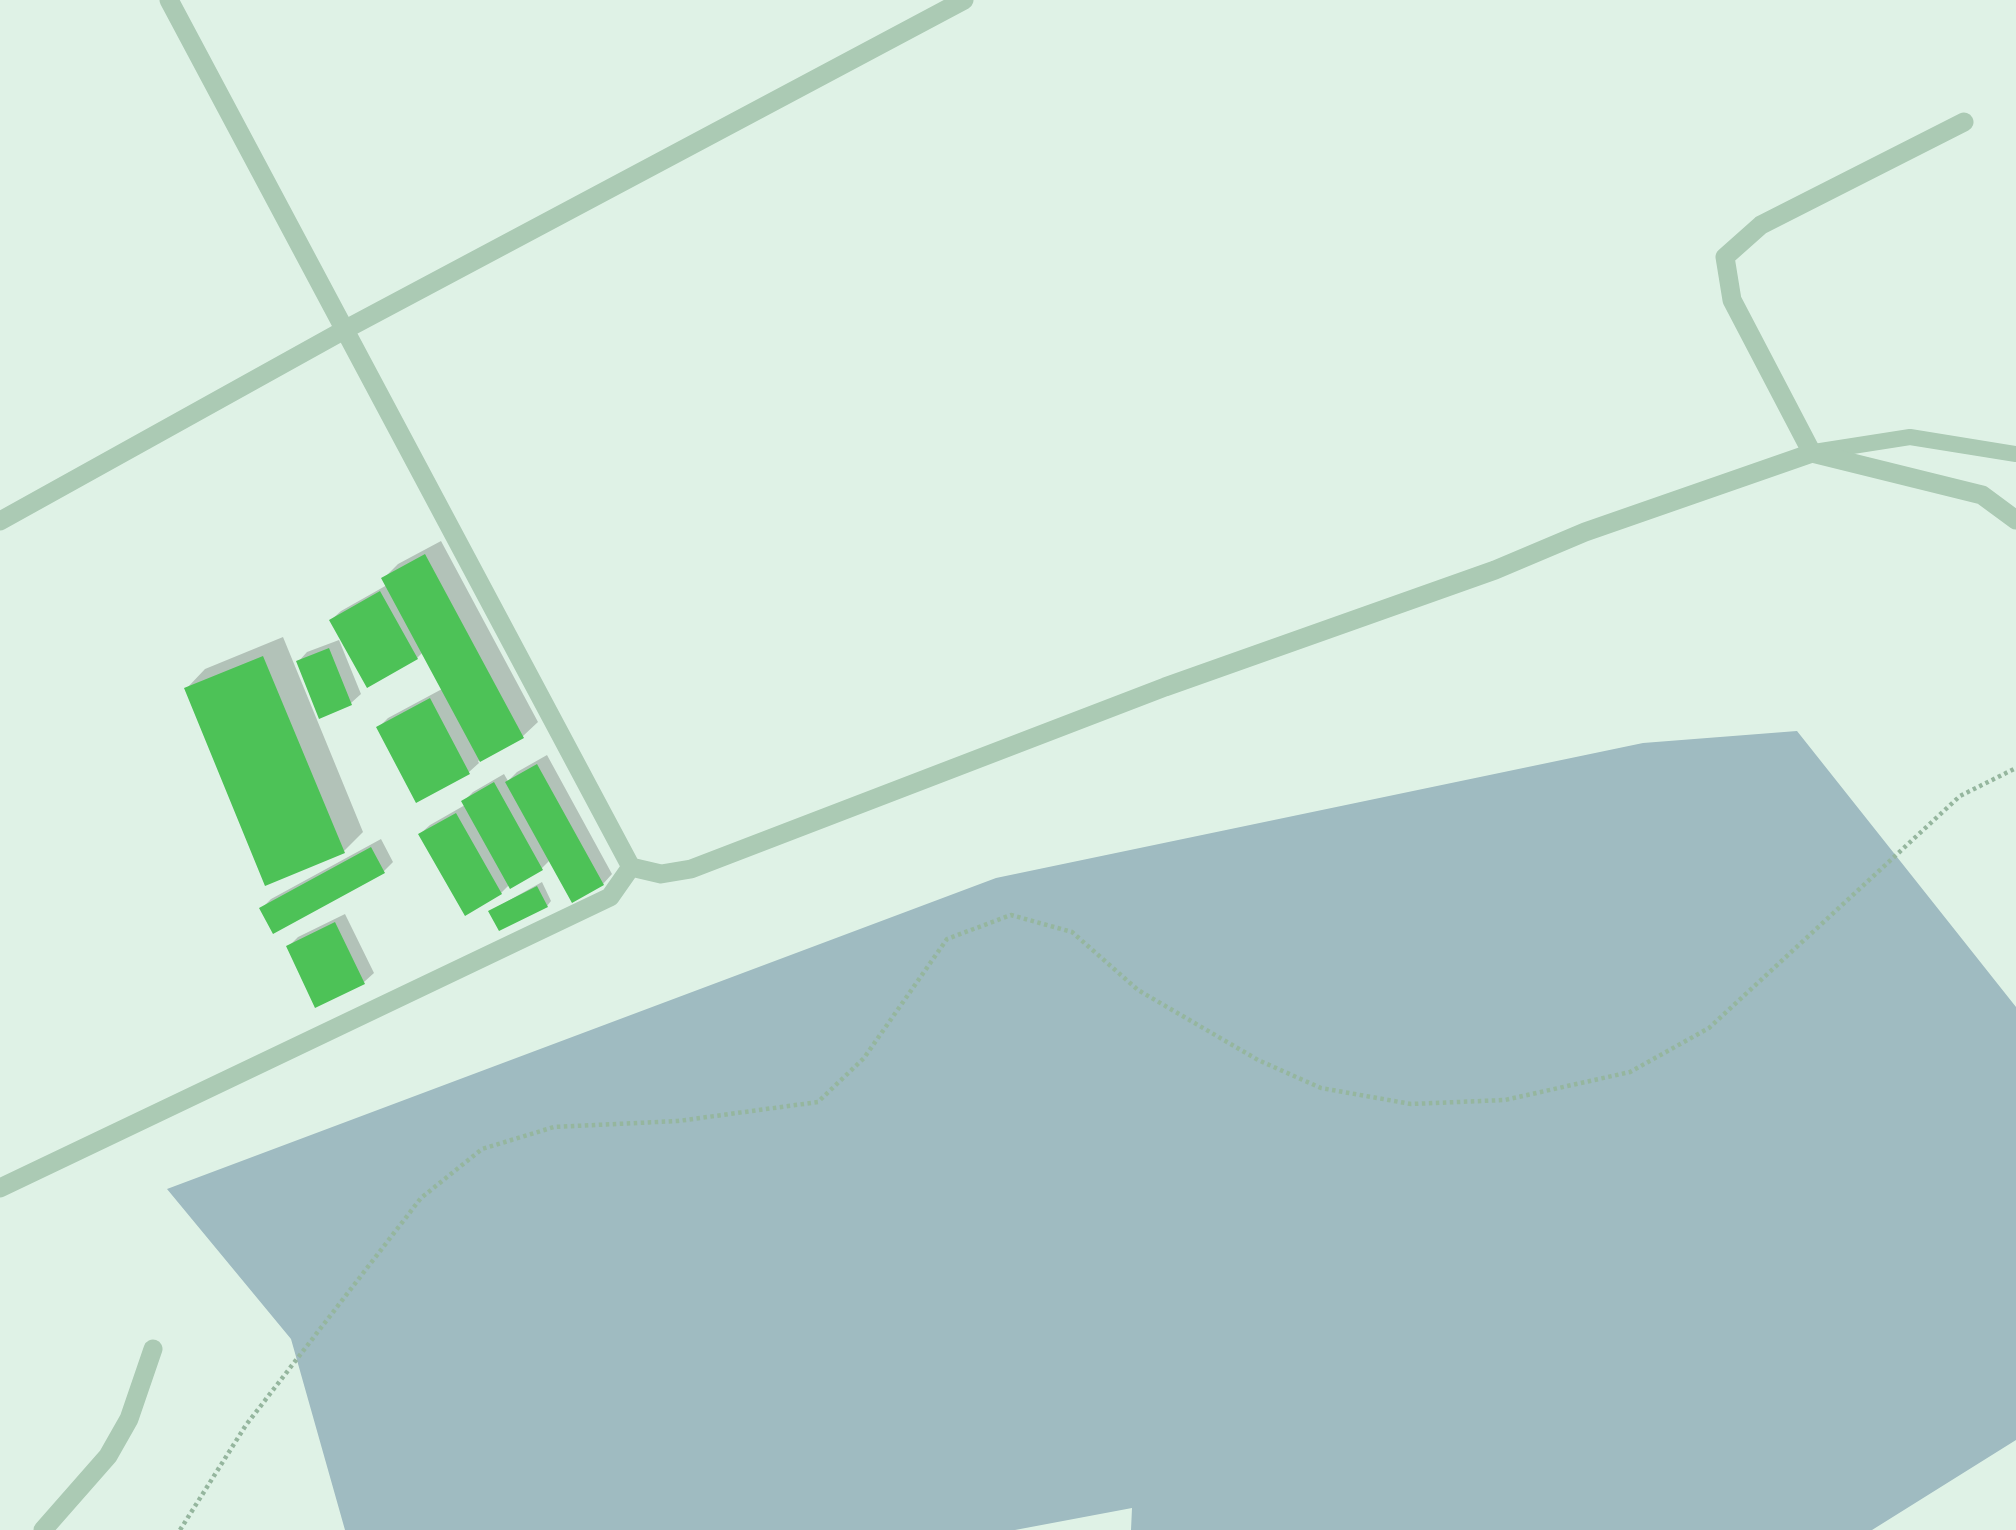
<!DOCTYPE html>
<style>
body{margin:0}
canvas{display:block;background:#dff2e6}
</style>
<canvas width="2016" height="1530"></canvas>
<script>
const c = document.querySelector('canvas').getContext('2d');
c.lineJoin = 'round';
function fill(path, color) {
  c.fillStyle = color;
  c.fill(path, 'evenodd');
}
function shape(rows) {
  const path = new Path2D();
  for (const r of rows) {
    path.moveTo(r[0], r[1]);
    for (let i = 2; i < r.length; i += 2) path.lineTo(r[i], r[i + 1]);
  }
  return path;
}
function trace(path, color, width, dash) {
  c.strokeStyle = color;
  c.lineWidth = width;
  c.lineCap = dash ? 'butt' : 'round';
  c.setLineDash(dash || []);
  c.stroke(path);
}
fill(shape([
 [1797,731,2016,1007,2016,1440,1872,1530,1131,1530,1132,1508,1015,1530,345,1530,291,1339,167,1189,996,878,1643,743]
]), '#9fbbc1');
fill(shape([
 [441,541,538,722,523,736,478,761,479,763,469,772,417,800,378,728,388,718,442,689,423,652,417,658,331,620,341,611,387,585,383,579,398,564],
 [283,637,363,832,344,851,186,689,205,669],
 [339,640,361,694,351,703,320,716,298,662,307,652],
 [547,755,612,874,603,884,550,860,542,868,511,886,510,884,501,893,420,834,430,825,465,805,463,802,473,792,504,774,508,781,517,772],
 [381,839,393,862,384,871,261,909,271,899],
 [542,882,551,901,547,906,490,911],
 [345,914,374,973,364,982,288,947,298,937]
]), '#0003');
fill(shape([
 [425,554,524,738,480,762,381,578],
 [380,591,418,659,367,688,329,620],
 [329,648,352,705,319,719,296,661],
 [263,656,345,853,265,886,184,688],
 [430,698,470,774,416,803,376,727],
 [537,764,604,885,572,903,505,782],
 [494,782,543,870,510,889,461,801],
 [456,813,502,894,465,916,418,834],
 [371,847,385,873,273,934,259,908],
 [537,886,548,907,499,931,488,911],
 [335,922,365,984,315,1008,286,946]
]), '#4dc257');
trace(shape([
 [180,1530,246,1425,421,1198,482,1149,554,1127,678,1121,818,1102,864,1058,947,939,1011,915,1072,932,1138,990,1258,1060,1321,1088,1411,1104,1505,1100,1630,1072,1709,1028,1960,796,2016,768]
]), '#95b69e', 4.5, [3.5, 3.5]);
trace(shape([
 [1814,452,1910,437,2016,454]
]), '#abcab4', 16);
trace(shape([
 [169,0,631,867,661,874,691,869,1165,687,1495,570,1585,532,1812,453,1982,495,2016,520],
 [1812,453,1732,300,1725,257,1761,225,1964,122],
 [0,521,346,329,964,0],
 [0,1188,610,897,631,867],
 [43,1530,108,1456,129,1419,153,1349]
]), '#abcab4', 19);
</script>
